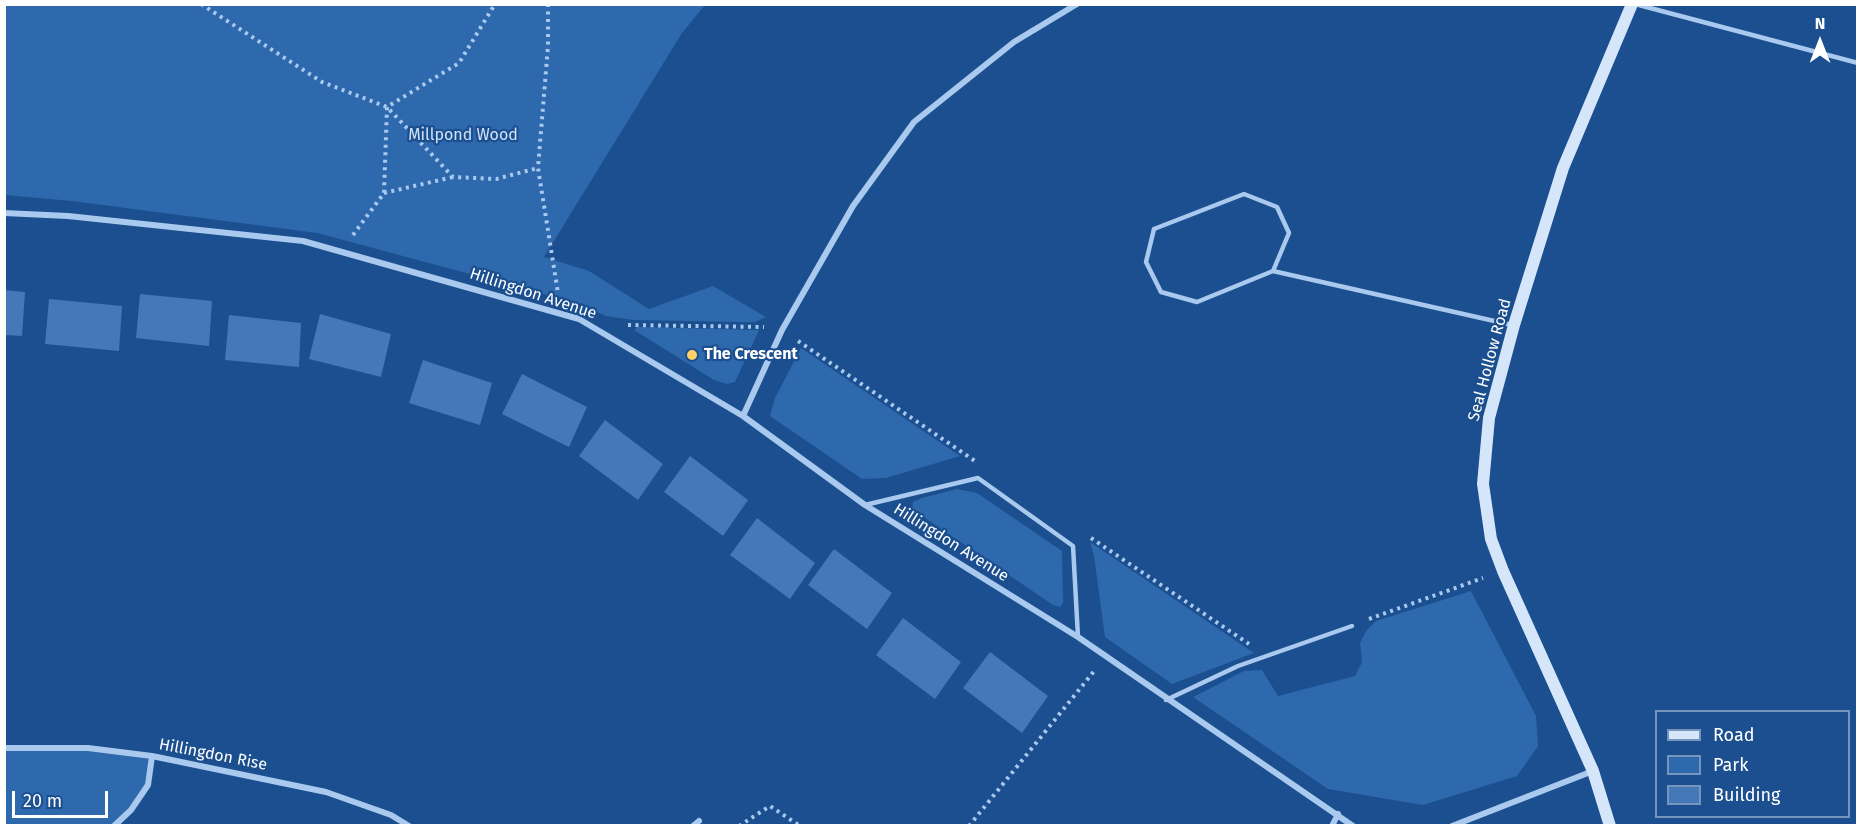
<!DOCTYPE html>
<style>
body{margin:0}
#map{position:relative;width:1862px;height:830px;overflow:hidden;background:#1b4f8f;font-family:"Fira Sans",sans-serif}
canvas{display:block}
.frame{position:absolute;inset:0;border:6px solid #fff;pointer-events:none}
.legend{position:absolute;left:1655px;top:710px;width:195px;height:108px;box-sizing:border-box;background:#1b4f8f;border:2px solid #7695bc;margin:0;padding:8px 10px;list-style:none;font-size:18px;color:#fff}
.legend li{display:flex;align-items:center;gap:12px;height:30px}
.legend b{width:30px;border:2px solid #7695bc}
.north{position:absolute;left:1790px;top:12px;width:60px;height:60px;-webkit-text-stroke:4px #1b4f8f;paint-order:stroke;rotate:0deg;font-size:16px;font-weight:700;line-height:24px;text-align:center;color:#fff}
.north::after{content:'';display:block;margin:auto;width:21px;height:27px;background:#fff;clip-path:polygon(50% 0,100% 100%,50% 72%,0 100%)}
.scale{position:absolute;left:12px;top:791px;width:96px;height:27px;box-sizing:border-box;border:3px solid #fff;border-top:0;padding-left:8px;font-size:18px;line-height:21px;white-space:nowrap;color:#fff;-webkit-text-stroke:4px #1b4f8f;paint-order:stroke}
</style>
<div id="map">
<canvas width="1862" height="830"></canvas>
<div class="frame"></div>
<ul class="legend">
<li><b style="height:8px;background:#d6e6fa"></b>Road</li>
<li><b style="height:16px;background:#2e69ad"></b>Park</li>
<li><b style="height:16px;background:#4478b7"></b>Building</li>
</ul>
<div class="north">N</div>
<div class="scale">20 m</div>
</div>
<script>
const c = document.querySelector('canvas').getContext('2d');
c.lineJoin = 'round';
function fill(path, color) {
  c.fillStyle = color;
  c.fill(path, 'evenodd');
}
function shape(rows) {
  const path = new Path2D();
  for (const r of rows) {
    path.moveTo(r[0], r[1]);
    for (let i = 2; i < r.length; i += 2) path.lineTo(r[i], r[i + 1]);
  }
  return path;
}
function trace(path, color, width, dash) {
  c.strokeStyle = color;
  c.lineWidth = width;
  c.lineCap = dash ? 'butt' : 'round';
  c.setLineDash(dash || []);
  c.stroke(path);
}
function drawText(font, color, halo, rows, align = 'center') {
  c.font = font + ' "Fira Sans",sans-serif';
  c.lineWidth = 4.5;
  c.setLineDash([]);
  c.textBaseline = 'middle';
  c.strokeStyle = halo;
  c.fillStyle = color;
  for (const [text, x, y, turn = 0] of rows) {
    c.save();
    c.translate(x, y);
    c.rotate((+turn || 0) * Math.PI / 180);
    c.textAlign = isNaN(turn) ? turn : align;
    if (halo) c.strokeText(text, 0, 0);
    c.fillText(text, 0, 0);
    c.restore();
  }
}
fill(shape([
 [4,5,705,5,682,33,544,257,589,271,649,309,713,286,766,317,755,322,741,322,633,320,606,316,578,303,317,233,72,201,5,195],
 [638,327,759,330,735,382,727,384,714,380,634,330],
 [801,348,960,456,886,478,862,479,770,416,775,398],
 [957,489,977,493,1062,551,1063,603,1060,607,1053,605,912,509,913,502,922,498],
 [1090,542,1254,653,1172,684,1105,637,1094,556],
 [1471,591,1536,716,1538,746,1517,776,1423,805,1328,789,1193,697,1244,671,1262,670,1278,696,1355,676,1362,662,1360,643,1366,631,1376,621],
 [5,748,88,748,152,756,148,785,114,825,5,826]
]), '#2e69ad');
fill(shape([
 [4,290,25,292,22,336,4,335],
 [140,294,212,301,209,346,136,338],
 [49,299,122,306,119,351,45,344],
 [320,314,391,334,381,377,309,359],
 [229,315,301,323,299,367,225,360],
 [423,360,492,383,480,425,409,403],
 [522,374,587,407,569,447,502,414],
 [605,420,663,464,638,500,579,456],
 [690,456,748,500,723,536,664,492],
 [757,518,815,563,790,599,730,555],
 [834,549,892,593,867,629,808,585],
 [903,618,961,662,935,699,876,655],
 [990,652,1048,696,1022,733,963,688]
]), '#4478b7');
trace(shape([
 [201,4,322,82,387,107,453,177,496,179,538,168],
 [548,4,548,46,538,168,558,293],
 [384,193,453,177],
 [353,235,384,193,387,107,459,63,495,4],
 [628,325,764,327],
 [798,341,975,461],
 [1091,538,1249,644],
 [1369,619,1483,578],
 [739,826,770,806,800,826],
 [969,826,1095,670]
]), '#a9c9ee', 4, [3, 4.5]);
trace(shape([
 [1635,4,1858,63],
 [1273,271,1289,233,1277,207,1244,194,1154,229,1146,262,1161,292,1197,302,1273,271,1512,325],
 [865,505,978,478,1073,546,1078,637],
 [1166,700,1238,666,1352,626]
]), '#a9c9ee', 4.5);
trace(shape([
 [4,213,68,216,303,241,579,319,743,416,865,505,1078,637,1353,826],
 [743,416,782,330,853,206,914,122,1014,42,1077,4],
 [4,748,88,748,152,756,326,792,391,815,409,826],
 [114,826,131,810,148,785,152,756],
 [693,826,699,821],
 [1332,826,1338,814],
 [1452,826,1593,771]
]), '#a9c9ee', 6);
trace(shape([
 [1610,826,1593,771,1503,571,1491,539,1483,484,1489,418,1514,325,1563,168,1632,4]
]), '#d6e6fa', 12);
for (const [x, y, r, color] of [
 [692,355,6,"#ffd166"]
]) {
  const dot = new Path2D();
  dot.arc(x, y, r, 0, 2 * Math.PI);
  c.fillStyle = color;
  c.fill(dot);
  trace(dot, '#1b4f8f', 2);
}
drawText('16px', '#cfe3fa', '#1b4f8f', [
 ["Millpond Wood",463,136]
]);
drawText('16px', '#fff', '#1b4f8f', [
 ["Hillingdon Avenue",533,294,18],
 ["Seal Hollow Road",1490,360,-75],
 ["Hillingdon Avenue",951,543,32],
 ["Hillingdon Rise",213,755,11]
]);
drawText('bold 16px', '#fff', '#1b4f8f', [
 ["The Crescent",704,355]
], 'left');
</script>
